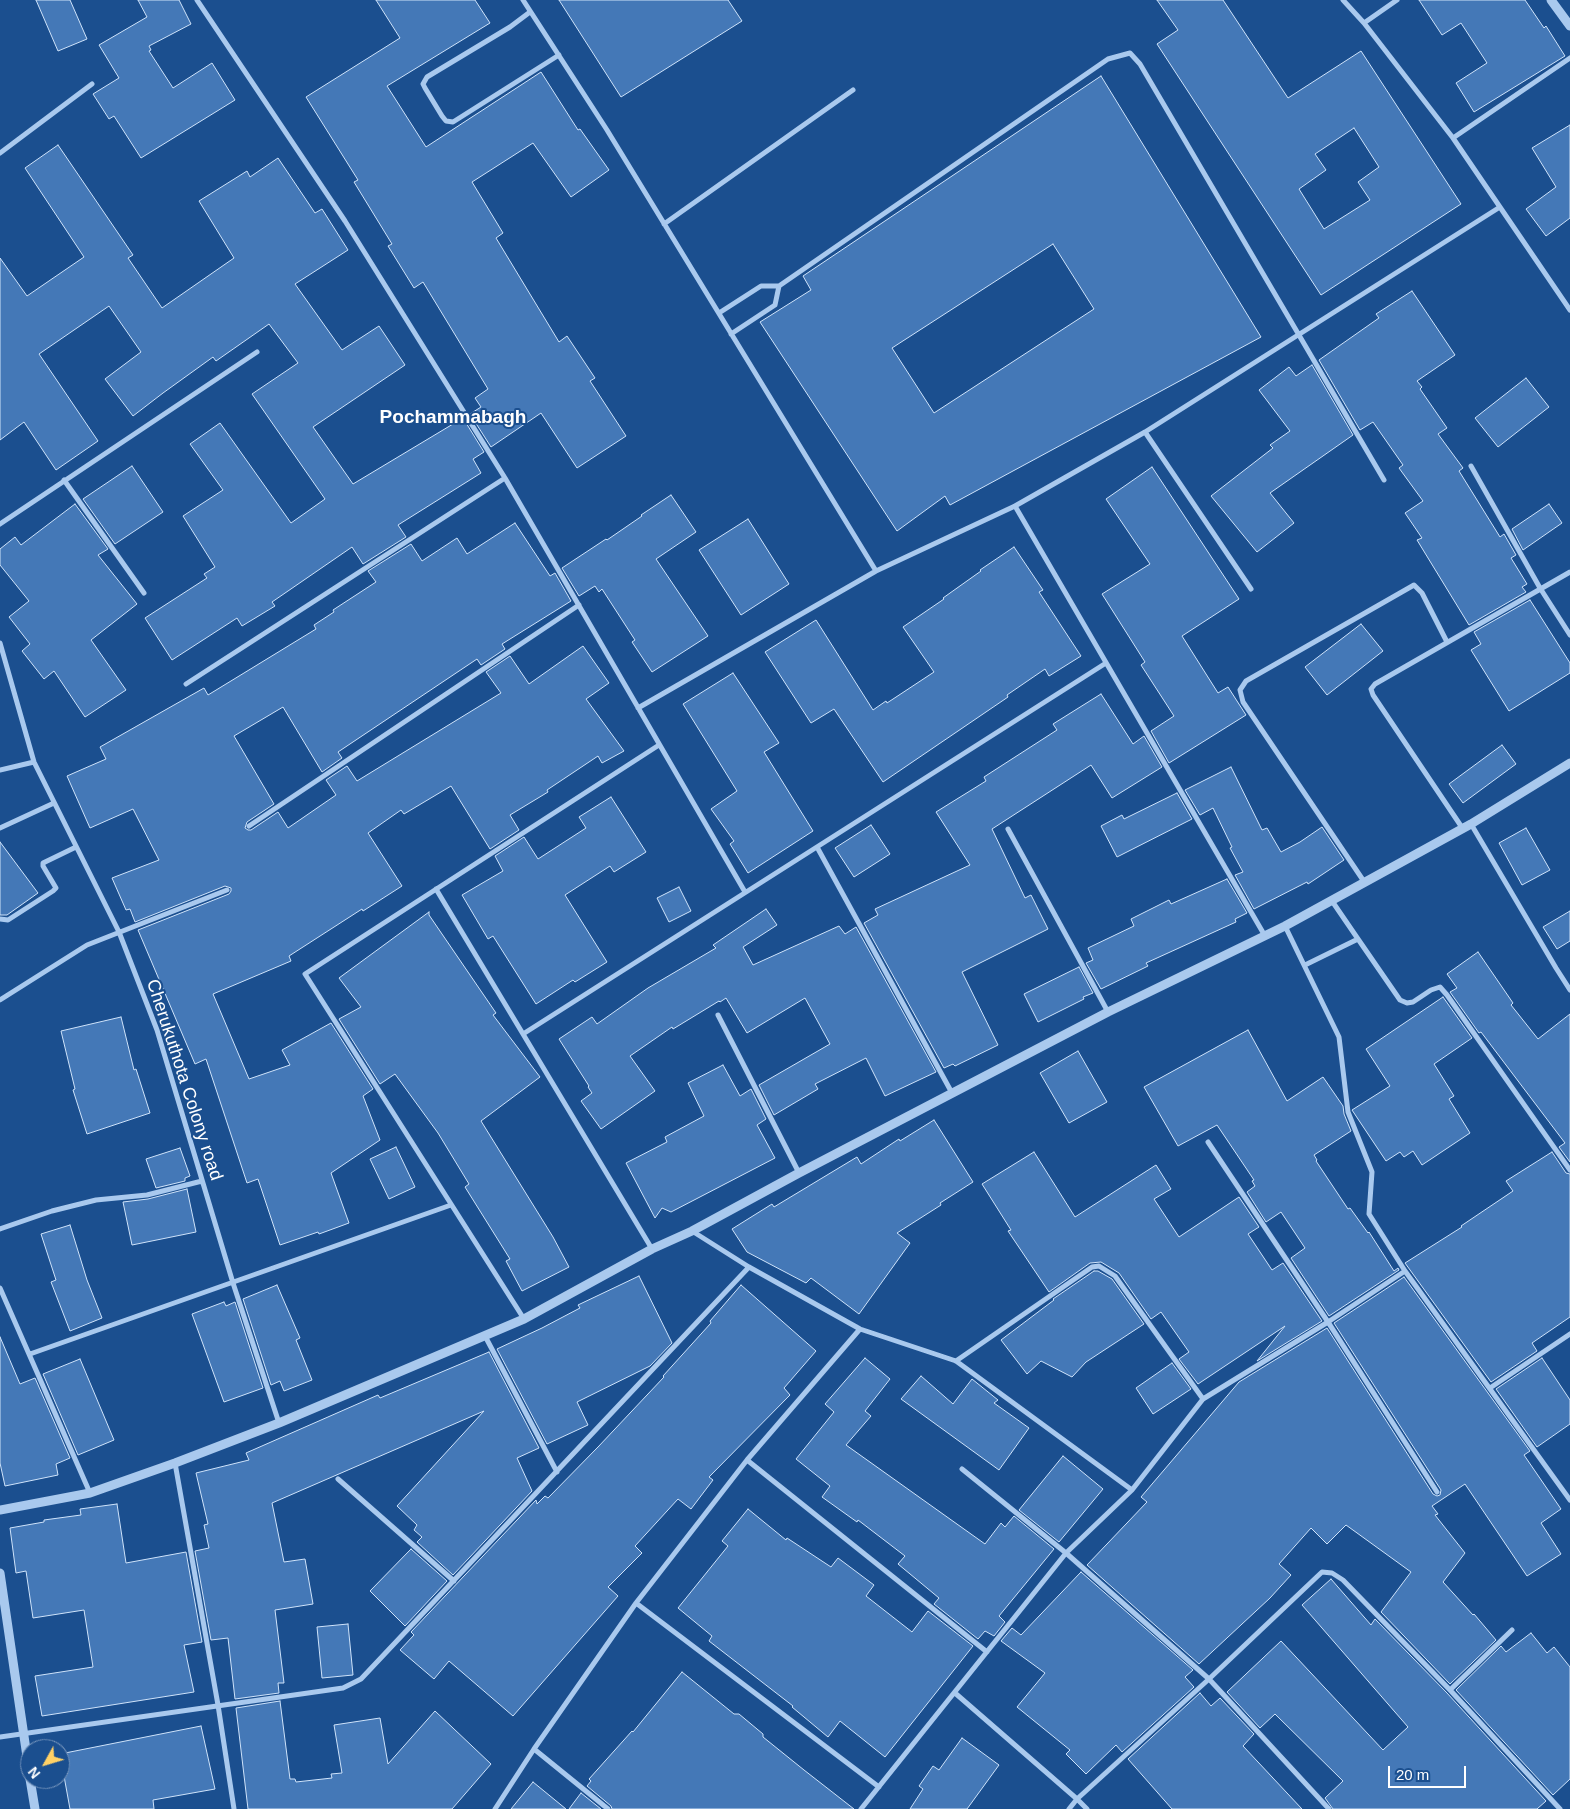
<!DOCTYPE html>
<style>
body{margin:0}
#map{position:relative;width:1570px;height:1809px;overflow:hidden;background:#1b4f8f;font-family:Helvetica,sans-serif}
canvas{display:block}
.north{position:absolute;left:20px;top:1739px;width:50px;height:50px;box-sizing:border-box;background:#1b4f8f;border:1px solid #7695bc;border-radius:50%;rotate:231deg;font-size:14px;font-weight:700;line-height:20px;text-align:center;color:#fff}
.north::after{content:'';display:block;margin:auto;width:18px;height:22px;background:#ffd166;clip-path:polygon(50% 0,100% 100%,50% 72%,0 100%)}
.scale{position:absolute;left:1388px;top:1766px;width:78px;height:22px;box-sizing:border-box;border:2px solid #fff;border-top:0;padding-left:6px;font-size:15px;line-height:18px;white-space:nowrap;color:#fff;-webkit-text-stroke:4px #1b4f8f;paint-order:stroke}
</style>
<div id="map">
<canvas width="1570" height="1809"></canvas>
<div class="north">N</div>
<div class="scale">20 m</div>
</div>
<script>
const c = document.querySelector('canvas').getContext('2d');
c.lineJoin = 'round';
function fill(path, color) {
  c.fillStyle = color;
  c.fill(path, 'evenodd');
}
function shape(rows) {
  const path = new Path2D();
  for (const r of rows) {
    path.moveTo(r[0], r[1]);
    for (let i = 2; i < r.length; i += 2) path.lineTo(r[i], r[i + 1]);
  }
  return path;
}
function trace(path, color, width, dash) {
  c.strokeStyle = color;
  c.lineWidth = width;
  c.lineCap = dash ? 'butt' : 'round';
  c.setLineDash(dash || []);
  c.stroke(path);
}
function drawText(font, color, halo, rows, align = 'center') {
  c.font = font + ' Helvetica,sans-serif';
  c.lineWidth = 4;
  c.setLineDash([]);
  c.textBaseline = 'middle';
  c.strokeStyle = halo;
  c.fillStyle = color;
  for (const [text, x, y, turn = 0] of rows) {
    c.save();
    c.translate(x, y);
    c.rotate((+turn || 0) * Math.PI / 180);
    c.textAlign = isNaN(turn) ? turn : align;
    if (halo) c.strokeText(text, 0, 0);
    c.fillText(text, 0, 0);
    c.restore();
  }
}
const building = shape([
 [36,0,70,0,87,39,58,51,36,0],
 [138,0,179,0,191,24,149,46,151,50,149,51,173,88,212,63,235,100,141,158,114,116,109,119,93,94,119,78,99,45,147,17,138,0],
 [376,0,475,0,490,23,387,86,426,147,541,72,578,130,580,129,609,170,571,197,533,143,472,182,503,233,496,238,559,342,567,336,595,378,590,381,626,436,577,468,541,413,491,447,470,414,481,407,475,398,488,389,423,282,414,288,388,246,392,244,354,182,358,180,306,97,400,38,376,0],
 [559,0,728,0,742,21,621,97,559,0],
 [1157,0,1223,0,1288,98,1361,51,1461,204,1321,295,1157,44,1178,30,1157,0],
 [1354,128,1379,167,1358,182,1370,200,1324,229,1299,189,1326,170,1315,154,1354,128],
 [1419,0,1525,0,1544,28,1546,26,1565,56,1474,112,1456,83,1487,63,1461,23,1442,35,1419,0],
 [1101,76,1261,337,950,505,945,496,897,531,760,322,811,290,803,276,1101,76],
 [1053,244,1094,309,934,413,892,348,1053,244],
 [1570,125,1570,218,1546,236,1526,209,1556,187,1532,148,1570,125],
 [58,145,133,255,128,258,162,308,234,258,199,201,247,171,250,177,278,158,315,213,322,209,348,250,295,284,342,350,379,326,405,365,313,427,353,484,463,418,484,452,473,459,481,473,398,525,406,537,363,564,352,547,272,602,275,606,242,626,237,618,172,660,145,618,207,578,204,574,215,567,183,516,223,490,190,444,220,423,291,523,325,499,252,394,298,363,269,324,216,361,213,357,163,393,133,416,105,379,141,352,109,306,39,354,98,441,56,470,24,422,0,440,0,258,27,296,84,257,25,168,58,145],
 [1412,291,1455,355,1417,381,1422,387,1420,389,1447,428,1438,434,1463,468,1459,471,1500,537,1504,534,1516,555,1511,558,1527,584,1522,587,1526,592,1469,625,1417,540,1422,538,1405,513,1423,501,1399,468,1403,465,1373,422,1360,430,1319,360,1379,318,1376,314,1412,291],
 [1312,365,1353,435,1270,493,1294,523,1257,552,1211,496,1273,448,1270,445,1290,431,1259,390,1289,367,1296,376,1312,365],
 [1526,378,1549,407,1498,447,1475,418,1526,378],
 [132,466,163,512,115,544,83,499,132,466],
 [1152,467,1239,599,1182,636,1218,693,1228,687,1246,715,1169,763,1151,731,1174,716,1141,665,1145,662,1102,594,1150,564,1106,499,1152,467],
 [671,495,696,532,656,559,708,636,652,672,632,642,635,640,602,589,599,592,595,586,579,596,562,568,606,539,607,540,642,516,641,515,671,495],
 [75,504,108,549,98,555,137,604,91,640,126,690,85,717,54,671,44,679,22,651,30,644,9,617,29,601,0,565,0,549,15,537,21,545,75,504],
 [1549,504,1562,523,1523,550,1512,529,1549,504],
 [748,519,789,584,741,615,699,550,748,519],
 [515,523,550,576,555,573,571,601,502,644,505,649,481,665,477,659,338,752,342,758,322,772,283,707,234,736,274,804,247,822,245,828,248,830,251,830,278,812,288,828,336,795,326,780,347,766,357,781,501,693,486,672,510,656,529,684,583,646,609,683,586,699,624,751,602,763,598,756,547,790,548,792,510,815,519,830,490,849,451,786,404,814,401,810,368,833,402,886,363,911,362,909,289,956,291,961,213,994,249,1079,290,1065,282,1050,331,1023,373,1089,363,1096,380,1140,331,1173,349,1223,319,1234,318,1232,280,1245,258,1179,247,1183,206,1059,195,1064,138,930,229,894,231,891,231,888,225,886,135,922,130,909,126,910,112,878,159,860,133,809,90,828,67,776,106,759,100,747,204,688,208,695,316,629,314,625,334,612,333,610,376,582,368,571,411,544,422,561,457,538,467,554,515,523],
 [1014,547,1043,590,1039,592,1081,656,1049,676,1045,669,1007,695,1008,697,883,782,834,709,811,723,765,652,816,620,873,710,886,701,887,703,934,672,903,627,944,599,943,598,981,571,980,570,1014,547],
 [1530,600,1570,663,1570,673,1509,711,1471,650,1481,644,1474,632,1530,600],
 [1361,624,1383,651,1327,695,1305,667,1361,624],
 [733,673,779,743,764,752,813,831,748,873,730,844,734,841,711,809,737,791,683,704,733,673],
 [1101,694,1133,744,1144,736,1162,767,1112,798,1091,765,992,829,1025,898,1031,895,1048,929,962,972,998,1045,955,1066,953,1064,944,1068,864,923,878,915,875,909,970,865,936,812,986,781,984,777,1057,730,1053,724,1101,694],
 [1502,745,1516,764,1463,803,1449,784,1502,745],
 [1231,767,1262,830,1267,828,1281,852,1300,842,1322,827,1344,860,1308,884,1307,882,1254,909,1235,875,1243,872,1230,848,1232,847,1213,808,1200,815,1185,790,1231,767],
 [1177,793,1192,819,1117,857,1101,826,1122,815,1124,819,1177,793],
 [611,797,646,852,614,872,610,866,565,895,607,962,575,982,573,980,536,1004,493,936,488,939,462,895,503,871,495,856,524,837,538,859,586,828,579,817,611,797],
 [871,825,890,854,854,877,835,848,871,825],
 [1526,828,1550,870,1522,885,1499,843,1526,828],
 [0,842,38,893,7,915,0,915,0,842],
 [1227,879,1247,913,1235,919,1236,922,1146,963,1148,966,1101,989,1086,963,1093,960,1088,948,1134,926,1131,919,1169,900,1171,904,1227,879],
 [679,887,691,911,669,922,657,898,679,887],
 [766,909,777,925,743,947,753,965,839,926,845,934,856,927,936,1072,885,1096,866,1058,815,1084,818,1089,774,1115,759,1085,830,1044,805,998,747,1033,726,998,720,1002,719,1001,673,1029,672,1027,630,1056,655,1091,601,1129,581,1101,592,1093,588,1087,589,1086,559,1039,592,1017,597,1024,648,988,716,948,713,945,766,909],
 [1570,911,1570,941,1557,949,1543,927,1570,911],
 [429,912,429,915,496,1013,493,1015,540,1077,481,1121,553,1237,569,1267,522,1291,506,1261,510,1259,465,1187,469,1184,438,1133,395,1074,380,1084,339,1019,361,1007,339,978,429,912],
 [1478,952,1513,1003,1511,1005,1538,1039,1570,1014,1570,1162,1559,1147,1565,1143,1481,1032,1479,1033,1450,992,1457,988,1447,974,1478,952],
 [1079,967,1093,993,1083,997,1084,999,1038,1022,1024,994,1079,967],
 [1443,997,1472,1038,1434,1064,1454,1096,1449,1099,1470,1133,1422,1165,1413,1151,1404,1157,1400,1152,1386,1161,1352,1110,1390,1086,1366,1049,1443,997],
 [121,1017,134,1070,136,1069,150,1113,87,1134,73,1090,75,1089,61,1031,121,1017],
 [1248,1030,1287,1101,1323,1077,1343,1106,1344,1114,1351,1131,1314,1155,1317,1160,1316,1161,1348,1209,1350,1208,1368,1233,1369,1232,1394,1271,1398,1268,1399,1270,1329,1316,1291,1258,1305,1248,1281,1212,1266,1222,1247,1192,1255,1186,1252,1181,1254,1180,1217,1125,1178,1146,1144,1087,1248,1030],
 [1078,1051,1107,1102,1069,1123,1040,1073,1078,1051],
 [723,1065,740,1096,751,1089,766,1119,757,1125,775,1158,671,1212,662,1208,655,1218,626,1163,667,1142,665,1137,704,1116,688,1083,723,1065],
 [934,1120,973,1182,940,1203,941,1205,897,1233,910,1243,859,1314,811,1278,806,1283,747,1252,732,1229,772,1204,774,1207,857,1157,861,1164,899,1139,900,1141,934,1120],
 [396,1147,415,1187,389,1199,370,1159,396,1147],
 [180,1148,190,1176,185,1178,185,1181,156,1188,146,1159,180,1148],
 [1034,1152,1075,1217,1156,1165,1171,1189,1154,1199,1179,1237,1239,1197,1259,1227,1248,1234,1272,1270,1283,1263,1322,1321,1257,1361,1285,1326,1198,1384,1179,1359,1189,1352,1161,1312,1151,1319,1119,1273,1101,1262,1090,1263,1049,1292,1008,1231,1011,1230,982,1184,1034,1152],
 [1552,1152,1566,1173,1570,1174,1570,1317,1532,1343,1537,1351,1491,1382,1405,1263,1462,1227,1461,1226,1513,1191,1506,1181,1552,1152],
 [187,1189,196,1232,132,1245,123,1202,148,1199,187,1189],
 [70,1225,87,1280,102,1318,70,1331,51,1282,56,1280,41,1234,70,1225],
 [1094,1271,1098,1271,1112,1279,1144,1324,1086,1362,1072,1377,1041,1361,1027,1374,1001,1340,1054,1300,1053,1299,1094,1271],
 [639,1276,672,1343,650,1366,577,1402,588,1425,547,1444,497,1349,542,1328,580,1308,578,1305,639,1276],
 [1404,1277,1530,1451,1524,1455,1561,1509,1541,1523,1561,1554,1527,1576,1465,1484,1432,1506,1438,1514,1435,1515,1465,1553,1443,1582,1473,1615,1474,1614,1496,1640,1450,1684,1381,1612,1411,1572,1346,1525,1327,1544,1311,1528,1279,1564,1291,1575,1270,1598,1199,1664,1087,1565,1147,1502,1141,1497,1239,1382,1327,1328,1433,1494,1437,1496,1440,1495,1441,1490,1334,1323,1404,1277],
 [277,1285,300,1338,296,1340,312,1380,284,1391,280,1381,271,1385,243,1299,277,1285],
 [741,1285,816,1351,784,1388,790,1395,709,1477,713,1480,691,1509,678,1499,635,1546,642,1553,608,1587,618,1596,513,1716,449,1661,434,1679,400,1650,414,1635,411,1632,536,1500,537,1504,545,1496,548,1498,598,1447,664,1377,663,1376,711,1323,710,1321,741,1285],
 [224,1302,226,1306,235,1302,263,1388,224,1402,192,1314,224,1302],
 [0,1337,20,1384,35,1378,70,1458,56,1464,58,1475,5,1486,0,1463,0,1337],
 [489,1352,539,1448,517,1458,532,1491,453,1575,417,1542,422,1537,414,1530,417,1525,397,1506,484,1411,272,1503,284,1562,305,1559,313,1604,275,1610,284,1683,278,1683,279,1693,235,1699,228,1638,211,1640,195,1551,209,1548,204,1525,208,1524,196,1473,249,1460,246,1453,378,1395,380,1398,489,1352],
 [865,1358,890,1379,865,1411,871,1416,846,1445,985,1544,1001,1523,1005,1527,1014,1516,1054,1549,999,1616,1005,1622,994,1636,985,1631,978,1639,934,1604,939,1598,898,1564,905,1556,858,1520,857,1522,822,1497,830,1486,796,1459,834,1412,825,1404,865,1358],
 [1542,1358,1570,1400,1570,1424,1537,1447,1496,1389,1542,1358],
 [80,1359,114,1440,78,1455,43,1374,80,1359],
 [1172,1363,1191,1389,1153,1414,1136,1388,1172,1363],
 [921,1376,953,1404,972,1379,998,1400,994,1403,1029,1428,999,1470,901,1399,921,1376],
 [1063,1456,1103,1489,1059,1542,1019,1510,1063,1456],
 [117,1504,126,1563,186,1552,202,1642,184,1645,194,1692,42,1716,35,1676,93,1667,84,1610,33,1618,26,1571,16,1573,10,1528,44,1522,44,1520,81,1515,80,1509,117,1504],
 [748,1509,786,1540,787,1538,831,1567,838,1558,874,1585,866,1596,912,1632,928,1611,973,1646,885,1757,840,1721,828,1737,792,1707,793,1706,709,1641,712,1636,678,1608,728,1546,722,1541,748,1509],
 [411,1549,447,1581,405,1626,370,1591,411,1549],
 [1081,1572,1193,1670,1185,1677,1194,1687,1122,1752,1116,1745,1086,1774,1066,1754,1070,1750,1017,1707,1045,1673,1001,1641,1012,1628,1021,1635,1081,1572],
 [1331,1579,1371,1625,1375,1619,1447,1693,1546,1801,1537,1809,1333,1809,1325,1798,1343,1781,1275,1714,1260,1728,1227,1692,1281,1641,1383,1750,1408,1727,1302,1605,1331,1579],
 [348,1624,353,1675,322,1678,317,1627,348,1624],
 [1531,1633,1547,1653,1554,1647,1570,1667,1570,1779,1553,1795,1456,1690,1501,1646,1506,1652,1531,1633],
 [682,1672,734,1714,739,1714,763,1734,763,1737,804,1770,854,1809,612,1809,611,1806,587,1786,591,1781,589,1779,632,1731,633,1732,682,1672],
 [1200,1693,1211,1706,1220,1698,1254,1734,1243,1746,1302,1809,1172,1809,1128,1759,1200,1693],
 [280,1701,290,1779,295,1779,296,1782,332,1778,331,1774,342,1773,334,1725,380,1718,388,1764,435,1711,491,1764,452,1809,248,1809,236,1708,280,1701],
 [201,1726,215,1789,153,1800,154,1809,70,1809,60,1754,201,1726],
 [962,1738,999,1765,967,1809,910,1809,923,1789,919,1786,933,1766,939,1770,962,1738],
 [533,1782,566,1809,511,1809,533,1782],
 [581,1793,601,1809,569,1809,581,1793]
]);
fill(building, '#4478b7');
trace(building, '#cfe3fa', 1);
trace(shape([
 [197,0,345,221,505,478,745,892],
 [523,0,607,130,876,571],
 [1343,0,1364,23],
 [1397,0,1364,23,1453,138,1570,310],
 [530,12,510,27,427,77,423,84,425,88,442,116,446,121,453,122,559,55],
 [1453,138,1570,58],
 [0,153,92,84],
 [664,224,853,90],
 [779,286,1108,59,1130,53,1140,64,1384,480],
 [719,313,761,286,779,286,775,305,731,334],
 [1145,432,1251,589],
 [1471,466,1540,588,1570,635],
 [64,480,144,593],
 [1015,506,1265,936],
 [0,524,257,352],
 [0,643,34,762,119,932,157,1030,233,1283,279,1423],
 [186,684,505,478],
 [638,708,876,571,1015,506,1145,432,1500,207],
 [0,770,34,762],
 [1471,824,1556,968,1570,990],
 [249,826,579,605],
 [0,828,54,803],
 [1008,829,1108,1012],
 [1463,829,1373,695,1371,689,1375,684,1570,572],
 [817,847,952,1093],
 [1365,883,1243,702,1240,690,1246,681,1414,585,1422,593,1447,642],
 [436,889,652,1249],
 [1332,901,1358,939],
 [0,919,8,920,53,891,56,888,43,866,43,863,76,847],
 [1285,926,1339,1037,1348,1112,1372,1172,1369,1214,1405,1271,1570,1500],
 [1305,965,1358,939,1400,1000,1407,1003,1413,1002,1431,990,1440,987,1447,995,1570,1170],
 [0,1000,87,945,227,890],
 [718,1015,799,1173],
 [523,1034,1106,663],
 [1208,1142,1328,1322,1437,1492],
 [0,1229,52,1211,96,1200,147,1195,202,1181],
 [692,1231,749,1267,860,1329,956,1361,1132,1490],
 [0,1288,90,1493],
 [524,1319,305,974,659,745],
 [485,1336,557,1472],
 [30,1354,451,1205],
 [956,1361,1092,1267,1099,1266,1115,1276,1203,1399],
 [1490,1388,1570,1334],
 [747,1460,987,1652],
 [175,1463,218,1705,234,1809],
 [962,1469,1066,1553,1209,1679,1329,1809],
 [338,1479,454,1581],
 [636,1603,879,1787],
 [1450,1690,1512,1630],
 [955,1693,1077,1799,1087,1809],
 [0,1737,343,1688,361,1679,749,1267],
 [534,1749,608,1809],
 [495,1809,534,1749,636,1603,747,1460,860,1329],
 [861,1809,1066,1553,1132,1490,1203,1399,1328,1322,1405,1271],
 [1069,1809,1077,1799,1209,1679,1322,1572,1332,1573,1343,1580,1450,1690,1560,1809]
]), '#a9c9ee', 5);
trace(shape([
 [1551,0,1570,26],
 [0,1510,90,1493,175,1463,279,1423,524,1319,652,1249,692,1231,799,1173,1108,1012,1285,926,1471,824,1570,763],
 [0,1573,30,1777],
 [30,1779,35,1809]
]), '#a9c9ee', 9);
drawText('18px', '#fff', '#1b4f8f', [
 ["Cherukuthota Colony road",184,1080,72]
]);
drawText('bold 19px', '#fff', '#1b4f8f', [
 ["Pochammabagh",453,418]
]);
</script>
